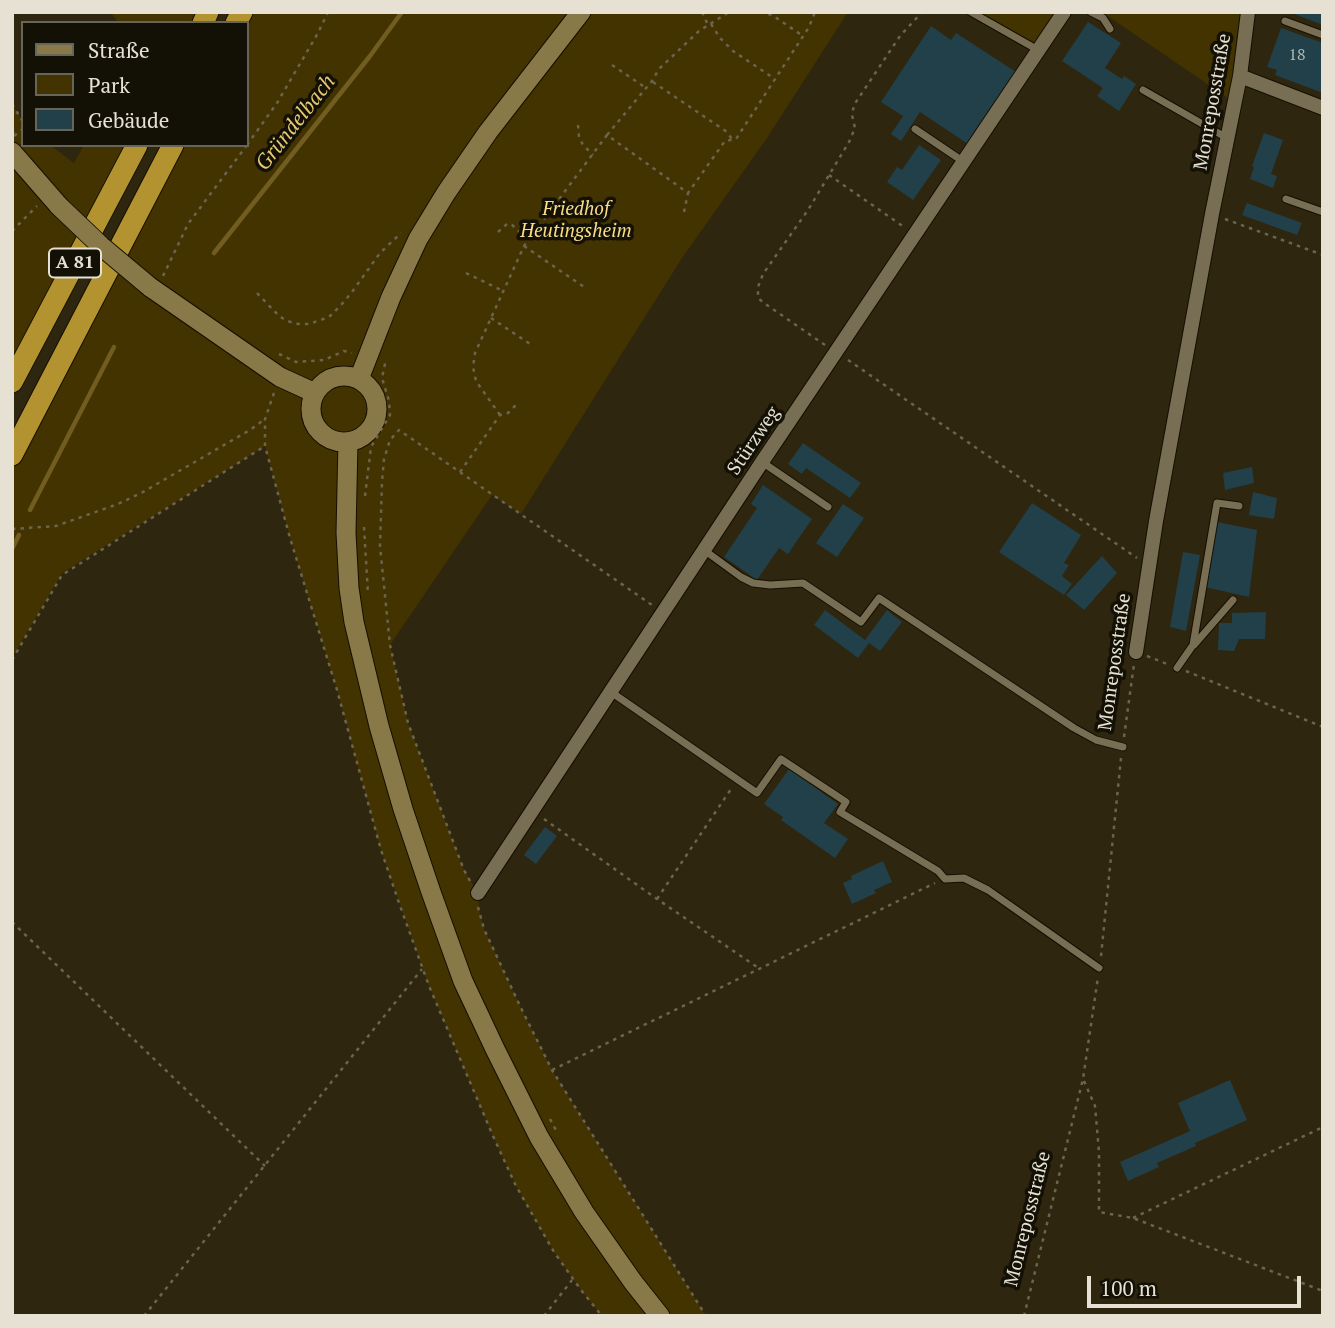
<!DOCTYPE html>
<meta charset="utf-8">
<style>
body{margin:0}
#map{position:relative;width:1335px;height:1328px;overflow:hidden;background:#2e260e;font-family:"PT Serif",serif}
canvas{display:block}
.frame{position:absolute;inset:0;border:14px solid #e6e1d3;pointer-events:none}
.legend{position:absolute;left:21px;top:21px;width:228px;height:126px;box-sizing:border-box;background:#131006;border:2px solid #676458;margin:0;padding:9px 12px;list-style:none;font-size:21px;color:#e6e1d3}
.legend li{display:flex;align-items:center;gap:14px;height:35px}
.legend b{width:35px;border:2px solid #676458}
.scale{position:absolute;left:1087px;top:1276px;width:214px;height:32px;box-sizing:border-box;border:4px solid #e6e1d3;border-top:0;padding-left:9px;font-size:21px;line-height:24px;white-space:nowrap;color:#e6e1d3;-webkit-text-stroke:5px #131006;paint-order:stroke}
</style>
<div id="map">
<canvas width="1335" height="1328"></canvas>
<div class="frame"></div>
<ul class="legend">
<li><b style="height:9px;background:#897949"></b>Straße</li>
<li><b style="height:19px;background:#433300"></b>Park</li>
<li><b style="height:19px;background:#22404a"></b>Gebäude</li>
</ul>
<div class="scale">100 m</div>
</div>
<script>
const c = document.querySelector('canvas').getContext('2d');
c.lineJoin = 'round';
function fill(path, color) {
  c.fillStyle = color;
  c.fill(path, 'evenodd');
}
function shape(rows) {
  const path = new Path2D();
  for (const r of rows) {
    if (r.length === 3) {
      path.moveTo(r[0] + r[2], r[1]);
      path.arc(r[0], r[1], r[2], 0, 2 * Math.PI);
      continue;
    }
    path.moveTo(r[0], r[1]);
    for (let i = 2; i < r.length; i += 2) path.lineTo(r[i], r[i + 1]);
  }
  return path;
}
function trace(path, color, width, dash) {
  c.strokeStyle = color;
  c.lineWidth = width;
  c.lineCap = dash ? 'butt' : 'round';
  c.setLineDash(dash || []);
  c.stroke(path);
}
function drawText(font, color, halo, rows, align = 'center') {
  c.font = font + ' "PT Serif",serif';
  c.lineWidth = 7;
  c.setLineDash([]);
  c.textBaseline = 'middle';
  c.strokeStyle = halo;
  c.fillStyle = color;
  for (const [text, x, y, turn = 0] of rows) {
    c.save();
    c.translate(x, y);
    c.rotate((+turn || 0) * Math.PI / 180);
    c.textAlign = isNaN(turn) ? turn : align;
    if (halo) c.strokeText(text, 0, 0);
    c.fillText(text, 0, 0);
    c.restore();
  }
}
fill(shape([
 [110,12,208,12,203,23,119,23],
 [242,12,848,12,767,138,682,258,521,514,492,495,390,645,408,723,464,870,478,893,479,910,484,929,521,1008,552,1070,706,1316,602,1316,581,1290,554,1252,516,1186,493,1136,429,986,381,850,337,690,290,538,265,446,62,573,12,658,12,455,174,145,247,145,247,23],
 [971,12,1064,12,1039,51],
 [1102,12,1248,12,1235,103],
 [12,104,23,122,23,145,50,145,74,163,84,145,137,145,12,382]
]), '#433300');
trace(shape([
 [214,253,370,56,402,12],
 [30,510,114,347],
 [12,549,19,535]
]), '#715d20', 4.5);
fill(shape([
 [1290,12,1323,12,1323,25,1289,12],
 [1088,22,1121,43,1105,68,1122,79,1124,76,1136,84,1119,111,1097,96,1103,88,1062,61],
 [931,26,951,40,956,33,1016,72,968,144,920,112,901,141,891,134,903,116,881,102],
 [1281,28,1323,43,1323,93,1275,75,1277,70,1267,67],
 [1264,133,1283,140,1271,174,1277,176,1273,188,1250,179,1254,167,1252,166],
 [919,145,941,160,913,200,887,182,897,167,902,170],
 [1247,203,1302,223,1297,235,1242,215],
 [803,443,861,483,850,498,806,468,802,474,788,464],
 [1252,467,1254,483,1225,490,1223,473],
 [763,485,812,519,788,554,779,548,757,580,724,557,757,508,751,504],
 [1253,492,1277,498,1274,519,1249,515],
 [1032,503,1081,535,1064,563,1069,565,1062,576,1072,584,1064,595,999,552],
 [843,504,864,518,837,557,816,543],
 [1217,522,1257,530,1249,597,1205,587],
 [1183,552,1200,555,1186,631,1170,627],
 [1102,556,1117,573,1084,610,1066,595],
 [825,610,865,640,887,610,902,622,880,651,869,643,858,658,814,625],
 [1266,612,1265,639,1239,639,1234,651,1218,650,1219,623,1232,623,1232,613],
 [789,769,838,804,824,823,848,839,835,858,781,820,783,817,764,804],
 [545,827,557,836,536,864,524,855],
 [883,861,892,882,874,890,876,893,852,904,843,883,852,879,851,876],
 [1230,1080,1247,1120,1195,1143,1196,1146,1157,1163,1159,1167,1128,1181,1120,1162,1190,1131,1178,1103]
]), '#22404a');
const lane = shape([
 [971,12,1038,50],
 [1091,12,1103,18,1110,29],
 [1285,21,1323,35],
 [1143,90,1227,138],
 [915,129,964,162],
 [1286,199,1323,212],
 [762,462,828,507],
 [704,550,741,577,753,583,770,585,803,583,861,622,879,598,1074,728,1096,740,1123,747],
 [1194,645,1233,600],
 [1177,668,1193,645,1217,503,1239,506],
 [611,692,757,793,781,759,846,802,840,812,938,871,945,879,964,878,988,890,1099,968]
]);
const street = shape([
 [1240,76,1323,108],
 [1136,652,1156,521,1212,214,1240,76,1248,12],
 [478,893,762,462,1064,12]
]);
const secondary = shape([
 [12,152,59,206],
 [150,287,280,377,315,393],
 [344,409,33],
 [359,379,391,297,418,239,446,193,488,132,581,12],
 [348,442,346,533,349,588,354,622,379,726,403,809,431,892,463,981,495,1049,539,1137,584,1212,633,1282,660,1316]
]);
const highway = shape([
 [203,23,208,12],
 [236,23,242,12],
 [12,382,137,145],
 [12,455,173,145]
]);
trace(lane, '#160f00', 9);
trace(street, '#160f00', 16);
trace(secondary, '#160f00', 21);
trace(highway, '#160f00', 23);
trace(shape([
 [702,12,708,25],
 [760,12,772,15,803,36],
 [711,24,720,38,733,51,775,79],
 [612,65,646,88],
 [653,82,727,132,732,139],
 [12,104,23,122],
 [578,125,579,137,583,145,593,155],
 [12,130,16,137],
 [607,135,652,81,659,69,699,31,729,12],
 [14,136,23,129],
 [247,145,277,103,318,33,328,12],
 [829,175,904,227],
 [684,212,688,193],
 [1225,219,1323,255],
 [12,231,37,206],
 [498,232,507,224,511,224,528,239],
 [524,246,587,289],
 [466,273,503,291],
 [163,276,188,224,247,145],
 [257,293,279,316,287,321,298,324,308,324,321,320,330,316,341,305,352,292,380,253,401,233],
 [491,318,533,346],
 [825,345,764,303,758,298,758,287,763,274,808,210,849,142,855,128,852,115,854,105,900,36,922,12],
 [279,354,296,362,324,360,344,351,352,353],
 [848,360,1137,558],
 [274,393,265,419,265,446,290,538,337,690,381,850,399,903,429,986,493,1136,516,1186,554,1252,581,1290,602,1316],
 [500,415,476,381,473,367,475,353,524,246,607,135,688,193,725,141,736,139,809,27,815,12],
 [460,472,500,415,508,413,519,402],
 [365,496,371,447,390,415,389,401,382,378,386,359],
 [364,527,368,594],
 [12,529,56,526,118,504,143,492,250,430,265,419],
 [1147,656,1167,664],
 [12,660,62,575,265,446],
 [1186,671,1323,727],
 [1124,737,1134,664],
 [544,819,657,899,760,969],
 [470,881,464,870,408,723,390,645,380,546,382,482,384,459,390,440,399,430,652,605],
 [657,899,731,789],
 [478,907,484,929,521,1008,552,1070,706,1316],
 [12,922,265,1166],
 [1101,956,1121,758],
 [552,1070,935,883],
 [1084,1081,1095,1106,1099,1152,1099,1212,1133,1218,1323,1291],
 [550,1119,557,1132],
 [1133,1218,1323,1127],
 [144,1316,422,969],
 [544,1316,572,1280],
 [1024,1316,1083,1079,1098,977]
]), '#6b644f', 2.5, [3.5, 5]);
trace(lane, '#776e54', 7);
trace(street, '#776e54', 14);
trace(secondary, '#897949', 19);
trace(highway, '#b29330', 21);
const secondaryBridge = shape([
 [59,206,101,246,150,287]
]);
trace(secondaryBridge, '#160f00', 21, []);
trace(secondaryBridge, '#897949', 19);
drawText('16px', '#b5b9b1', null, [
 ["18",1297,55]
]);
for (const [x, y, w] of [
 [75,263,52]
]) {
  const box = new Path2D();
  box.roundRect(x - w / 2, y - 14.5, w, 29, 5);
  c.fillStyle = '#131006';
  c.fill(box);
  trace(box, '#e6e1d3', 2);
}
drawText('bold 18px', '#e6e1d3', null, [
 ["A 81",75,263]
]);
drawText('19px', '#e6e1d3', '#131006', [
 ["Monreposstraße",1213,102,-80],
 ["Stürzweg",754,441,-56],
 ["Monreposstraße",1115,662,-82],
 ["Monreposstraße",1028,1219,-76]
]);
drawText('italic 19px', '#fbdd85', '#131006', [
 ["Friedhof",576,210],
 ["Heutingsheim",576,232]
]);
drawText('italic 21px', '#e7c971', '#131006', [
 ["Gründelbach",296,123,-52]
]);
</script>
